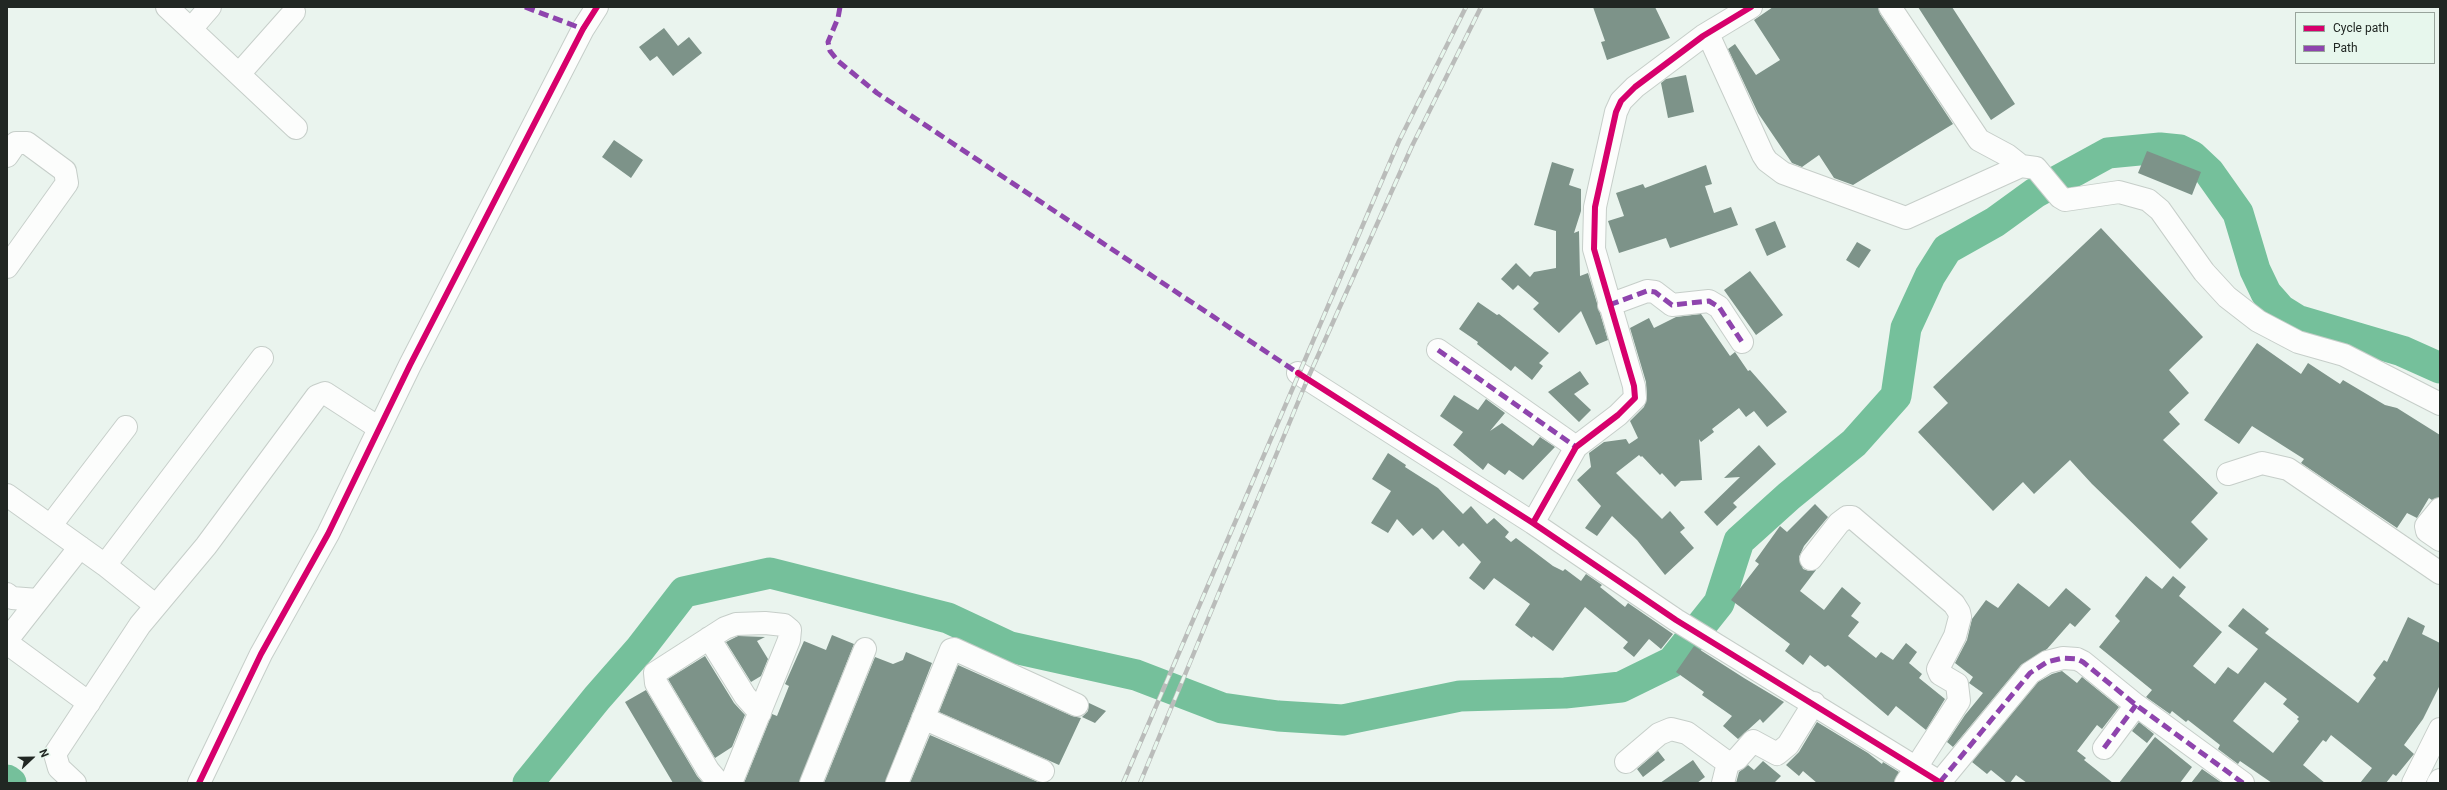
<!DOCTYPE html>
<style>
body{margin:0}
#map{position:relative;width:2447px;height:790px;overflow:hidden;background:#eaf4ee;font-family:Roboto,sans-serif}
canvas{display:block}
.frame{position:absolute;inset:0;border:8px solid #212723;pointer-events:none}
.legend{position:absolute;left:2295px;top:12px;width:140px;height:52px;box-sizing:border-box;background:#e7f7ed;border:1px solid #98a49c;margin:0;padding:5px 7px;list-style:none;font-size:12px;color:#212723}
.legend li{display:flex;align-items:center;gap:8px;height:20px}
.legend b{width:20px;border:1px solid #98a49c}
.north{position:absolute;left:12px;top:738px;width:40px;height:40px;-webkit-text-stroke:3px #e7f7ed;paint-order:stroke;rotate:68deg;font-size:11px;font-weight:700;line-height:16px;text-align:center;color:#212723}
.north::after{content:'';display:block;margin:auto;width:14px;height:18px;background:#212723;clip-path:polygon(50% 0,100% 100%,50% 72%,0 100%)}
</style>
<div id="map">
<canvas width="2447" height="790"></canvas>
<div class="frame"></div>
<ul class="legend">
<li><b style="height:5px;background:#d6006c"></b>Cycle path</li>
<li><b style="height:5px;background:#8e44ad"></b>Path</li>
</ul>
<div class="north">N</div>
</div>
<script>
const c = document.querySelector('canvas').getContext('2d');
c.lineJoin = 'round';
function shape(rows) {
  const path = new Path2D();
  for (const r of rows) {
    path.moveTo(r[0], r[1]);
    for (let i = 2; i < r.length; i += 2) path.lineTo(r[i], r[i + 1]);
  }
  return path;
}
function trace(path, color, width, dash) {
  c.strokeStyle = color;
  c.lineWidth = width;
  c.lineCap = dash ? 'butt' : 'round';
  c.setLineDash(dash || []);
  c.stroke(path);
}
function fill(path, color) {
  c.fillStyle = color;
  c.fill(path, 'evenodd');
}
trace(shape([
 [7,780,11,783],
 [528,783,597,698,640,649,684,592,770,573,948,618,1010,647,1136,675,1222,708,1278,716,1343,720,1460,696,1565,693,1621,687,1672,662,1719,603,1739,541,1789,496,1854,443,1896,396,1906,328,1930,276,1947,249,1995,222,2035,193,2108,153,2160,148,2180,150,2192,156,2209,172,2238,213,2255,270,2266,293,2281,310,2297,320,2402,351,2440,368]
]), '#75c09b', 31);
fill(shape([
 [1593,7,1655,7,1670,38,1607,60,1601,42,1605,41],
 [1773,7,1878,7,1880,14,1953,124,1853,185,1834,178,1819,155,1802,167,1792,163,1758,113,1728,49,1735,44,1756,75,1780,60,1754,20],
 [1918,7,1952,7,2015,104,1991,120],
 [664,28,678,46,689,37,702,53,673,76,657,56,650,61,639,47],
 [1686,75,1694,112,1668,118,1661,83,1666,79],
 [614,140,643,160,631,178,602,157],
 [2147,151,2201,172,2192,195,2138,173],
 [1552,162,1574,169,1569,185,1581,189,1581,211,1574,233,1579,231,1580,276,1588,273,1608,340,1596,345,1581,311,1559,333,1533,309,1539,303,1518,285,1513,290,1501,279,1516,263,1530,277,1534,272,1556,268,1556,231,1534,225],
 [1706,165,1712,184,1705,186,1714,213,1731,207,1738,225,1670,248,1666,238,1619,253,1608,221,1624,216,1616,193,1643,184,1645,188],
 [1775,221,1786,247,1767,256,1755,229],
 [2101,228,2203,337,2169,370,2189,393,2169,412,2180,424,2163,440,2218,493,2191,522,2208,539,2180,569,2092,484,2070,460,2034,494,2023,482,1993,511,1918,432,1948,403,1933,387],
 [1857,242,1871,250,1859,268,1846,260],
 [1750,271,1783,315,1756,335,1724,290],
 [1478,302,1497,315,1499,314,1549,353,1539,363,1543,366,1532,380,1515,366,1511,371,1477,344,1478,342,1459,329],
 [1701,314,1730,356,1735,352,1748,371,1750,370,1787,412,1767,427,1754,411,1746,417,1739,408,1712,429,1714,432,1701,442,1699,439,1702,480,1681,481,1675,487,1662,473,1660,475,1642,456,1641,457,1639,455,1616,473,1662,519,1670,511,1685,528,1680,532,1694,548,1665,575,1637,540,1612,516,1597,536,1585,528,1601,506,1577,480,1591,467,1589,453,1604,442,1626,439,1629,444,1638,438,1630,421,1644,407,1647,397,1646,382,1630,328,1649,318,1654,328,1676,317],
 [2257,343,2301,374,2308,363,2340,384,2343,380,2385,405,2397,408,2440,435,2440,497,2432,500,2429,498,2417,518,2407,513,2397,528,2301,463,2304,459,2252,426,2239,444,2204,420],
 [1580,371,1589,384,1574,394,1591,410,1579,422,1548,392],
 [1454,395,1478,410,1486,399,1505,413,1490,431,1502,423,1533,446,1540,437,1555,447,1523,480,1509,470,1505,475,1488,463,1483,470,1453,445,1463,432,1440,416],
 [1759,445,1776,464,1733,503,1737,507,1717,526,1704,512,1740,477,1724,478],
 [1388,453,1406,465,1405,467,1438,488,1463,514,1471,506,1487,524,1494,518,1509,532,1505,537,1511,542,1516,538,1553,566,1563,571,1565,569,1581,581,1586,574,1602,585,1600,587,1625,607,1628,603,1673,634,1661,649,1649,639,1634,657,1623,648,1628,642,1585,607,1553,651,1533,636,1532,638,1515,625,1530,604,1494,578,1484,590,1469,578,1481,562,1463,543,1459,547,1443,530,1433,540,1422,528,1413,536,1397,519,1388,533,1371,523,1391,491,1372,479],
 [1815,504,1828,517,1804,546,1799,557,1803,569,1809,571,1816,570,1800,591,1824,610,1842,587,1861,603,1851,616,1859,622,1848,636,1876,658,1881,652,1893,660,1906,643,1917,652,1909,663,1922,674,1919,678,1945,699,1926,730,1896,706,1888,716,1828,665,1825,667,1810,655,1803,665,1785,651,1790,644,1731,600,1759,564,1755,561,1780,526,1787,532],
 [2146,576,2162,589,2173,576,2186,587,2179,596,2222,632,2193,666,2215,684,2228,667,2238,674,2258,649,2228,626,2243,608,2269,629,2265,633,2358,703,2376,678,2373,675,2384,660,2387,662,2408,617,2425,626,2422,634,2440,643,2440,685,2423,719,2404,745,2414,754,2396,776,2393,774,2386,783,2360,783,2372,768,2331,735,2326,742,2323,740,2303,765,2325,783,2272,783,2240,761,2238,764,2218,749,2220,745,2188,720,2186,722,2172,711,2170,714,2146,697,2152,690,2099,647,2120,621,2115,616],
 [2265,682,2287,699,2283,704,2299,717,2297,719,2299,721,2273,753,2233,721],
 [2018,583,2049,607,2066,588,2091,609,2075,627,2070,623,2047,649,2021,665,1953,747,1947,742,1965,715,1983,693,1969,683,1973,677,1955,663,1967,640,1972,619,1986,600,1998,608],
 [832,635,854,644,799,783,744,783,772,714,777,716,789,686,785,684,804,641,826,650],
 [738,636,765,637,757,641,768,659,761,676,751,682,726,642],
 [1694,646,1744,678,1784,702,1763,723,1760,719,1738,739,1723,726,1732,716,1702,695,1704,692,1676,672],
 [906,652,932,663,885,783,824,783,875,657,893,664,903,660],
 [705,656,734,703,745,715,732,747,715,758,668,679],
 [958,665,1072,716,1081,718,1059,765,939,712],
 [2062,671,2077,683,2082,677,2119,707,2102,729,2097,725,2077,751,2086,758,2084,760,2113,783,2027,783,2016,775,2010,783,2007,783,1991,770,1987,774,1972,762,2038,682,2052,674],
 [646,690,697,776,703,783,673,783,625,702],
 [1089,703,1106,711,1095,723,1082,717,1088,711],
 [1817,722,1868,753,1882,764,1883,762,1899,772,1894,783,1817,783,1803,771,1799,776,1786,765,1799,752],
 [2139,722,2154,734,2147,743,2132,731],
 [930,735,1038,782,1038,783,910,783],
 [2155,737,2192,767,2180,783,2119,783],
 [1658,751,1665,760,1643,777,1637,769],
 [1693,760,1705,777,1697,783,1660,783],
 [1763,761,1781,776,1774,783,1736,783,1739,772,1748,765,1754,770],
 [2202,769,2222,783,2191,783]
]), '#7d9389');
const minor = shape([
 [167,7,296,128],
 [1890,7,1979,140,2007,155,2021,166,2036,168,2060,197,2065,200,2119,192,2148,200,2160,210,2204,272,2227,297,2258,321,2298,342,2344,355,2440,404],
 [191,29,210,7],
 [1708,34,1763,155,1767,161,1783,173,1906,218,2021,166],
 [239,74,294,12],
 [7,156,16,143,27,143,65,171,67,183,7,267],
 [1609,305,1647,291,1655,292,1672,305,1709,301,1719,307,1742,342],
 [1438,350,1576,447],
 [1298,373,1533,523,1676,620,1941,783],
 [2228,474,2262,463,2288,469,2440,573],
 [7,495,105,565,155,605],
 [2440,509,2426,526,2427,531,2440,540],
 [1533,523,1576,447,1618,415,1635,398,1634,386,1594,249,1595,207,1616,112,1621,101,1635,87,1703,36,1751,7],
 [51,525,126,427],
 [1811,559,1839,523,1847,517,1852,517,1954,604,1959,612,1960,617,1955,636,1938,669,1940,674,1957,684,1959,701,1906,783],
 [105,565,262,358],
 [7,594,12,598,38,600],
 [709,638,745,696,760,713],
 [7,640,80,547],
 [7,643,89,703],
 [923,718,1043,771],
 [2104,748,2136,705],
 [1626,762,1659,734,1671,729,1687,733,1728,763,1737,759,1753,741,1777,754,1788,745,1814,703],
 [1940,782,2030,673,2047,662,2063,658,2077,659,2083,662,2136,705,2243,783],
 [75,783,59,768,55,754,140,625,206,546,317,396,325,393,379,428],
 [199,783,261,654,328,534,410,365,583,29,597,7],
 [719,783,708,770,656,683,655,673,725,628,736,624,765,623,784,625,790,630,789,640,731,783],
 [811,783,865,649],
 [897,783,951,650,954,649,1077,705],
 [1723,783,1728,763]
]);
const highway = shape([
 [2413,783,2440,729],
 [2438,783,2440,780]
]);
trace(minor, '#c6cec9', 24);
trace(highway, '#c6cec9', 24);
trace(minor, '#fcfdfc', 22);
trace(highway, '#fcfdfc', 22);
const rail = shape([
 [1123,783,1399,141,1466,7],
 [1140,783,1308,378,1412,146,1481,7]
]);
trace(rail, '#babcba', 4.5);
trace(rail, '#e7f7ed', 3, [9]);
trace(shape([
 [525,7,583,29,585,26],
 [840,7,838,18,828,42,830,51,838,61,877,93,1298,373],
 [1609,305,1647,291,1655,292,1672,305,1709,301,1719,307,1742,342],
 [1438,350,1576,447],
 [2104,748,2136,705],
 [1940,782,2030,673,2047,662,2063,658,2077,659,2083,662,2136,705,2243,783]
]), '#8e44ad', 5, [10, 5]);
trace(shape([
 [1298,373,1533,523,1676,620,1941,783],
 [1533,523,1576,447,1618,415,1635,398,1634,386,1594,249,1595,207,1616,112,1621,101,1635,87,1703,36,1751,7],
 [199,783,261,654,328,534,410,365,583,29,597,7]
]), '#d6006c', 6);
</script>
